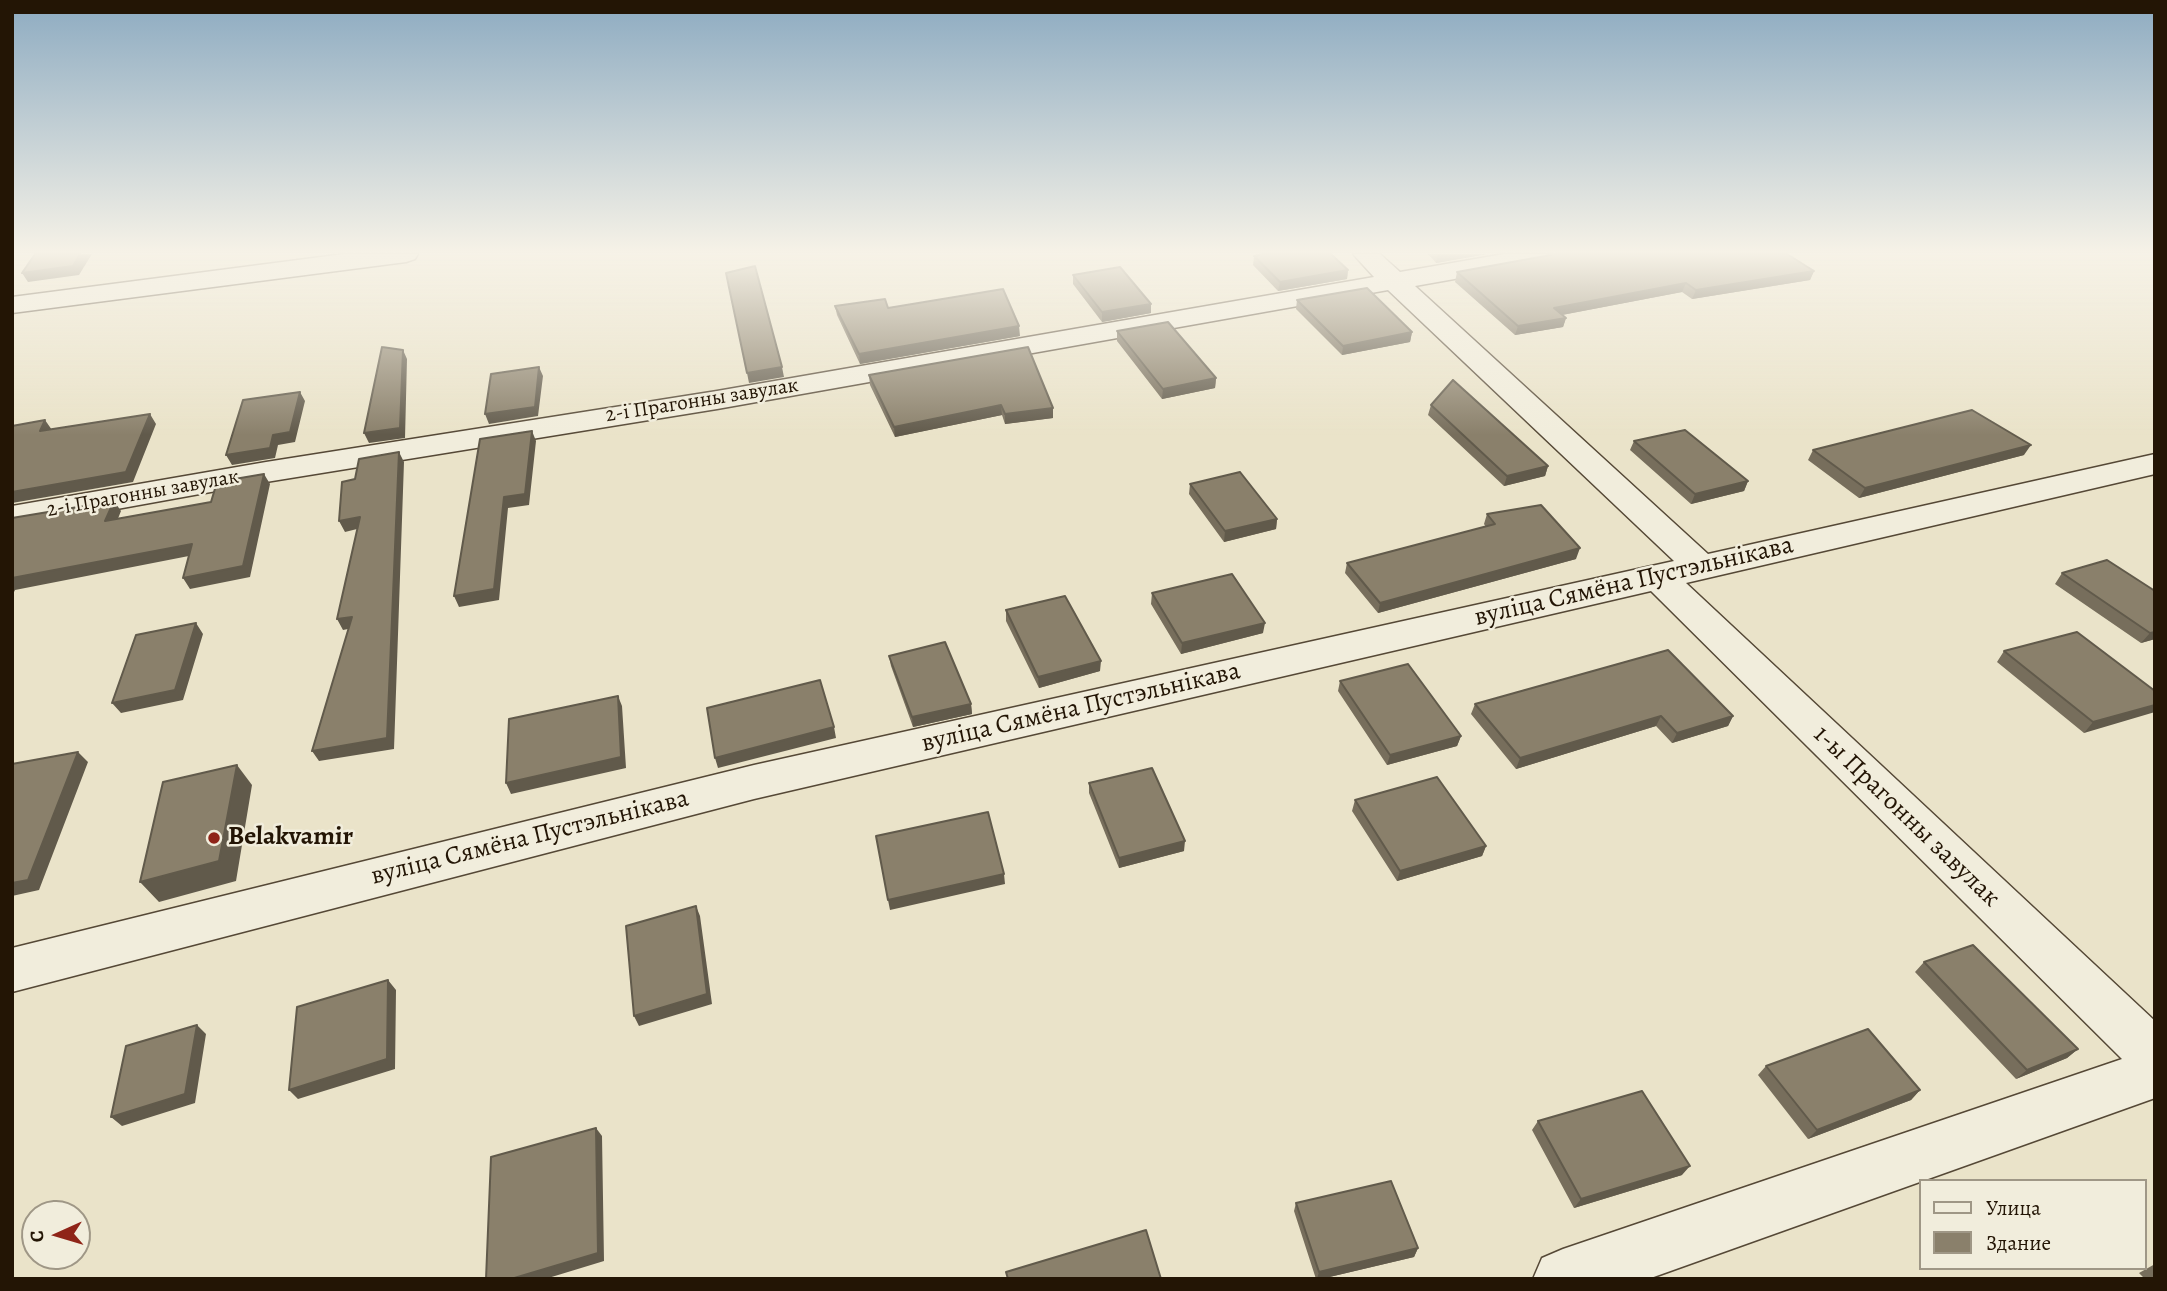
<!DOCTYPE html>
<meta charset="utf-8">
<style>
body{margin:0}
#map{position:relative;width:2167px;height:1291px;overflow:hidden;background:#eae3c9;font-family:Alegreya,serif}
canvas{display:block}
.frame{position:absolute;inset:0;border:14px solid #231505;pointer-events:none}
.legend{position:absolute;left:1919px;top:1179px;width:228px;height:91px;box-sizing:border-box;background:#f1eddc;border:2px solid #9f9786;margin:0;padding:9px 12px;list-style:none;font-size:21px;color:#231505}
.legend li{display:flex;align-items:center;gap:14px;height:35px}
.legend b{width:35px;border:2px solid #9f9786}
.north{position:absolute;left:21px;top:1200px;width:70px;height:70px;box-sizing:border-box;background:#f1eddc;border:2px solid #9f9786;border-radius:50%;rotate:266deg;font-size:19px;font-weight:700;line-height:28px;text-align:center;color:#231505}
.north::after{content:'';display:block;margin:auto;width:24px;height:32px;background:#8f2418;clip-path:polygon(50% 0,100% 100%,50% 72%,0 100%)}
</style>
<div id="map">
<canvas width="2167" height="1291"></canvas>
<div class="frame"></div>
<ul class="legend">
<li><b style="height:9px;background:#f1eddc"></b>Улица</li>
<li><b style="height:19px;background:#8a806b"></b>Здание</li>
</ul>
<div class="north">С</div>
</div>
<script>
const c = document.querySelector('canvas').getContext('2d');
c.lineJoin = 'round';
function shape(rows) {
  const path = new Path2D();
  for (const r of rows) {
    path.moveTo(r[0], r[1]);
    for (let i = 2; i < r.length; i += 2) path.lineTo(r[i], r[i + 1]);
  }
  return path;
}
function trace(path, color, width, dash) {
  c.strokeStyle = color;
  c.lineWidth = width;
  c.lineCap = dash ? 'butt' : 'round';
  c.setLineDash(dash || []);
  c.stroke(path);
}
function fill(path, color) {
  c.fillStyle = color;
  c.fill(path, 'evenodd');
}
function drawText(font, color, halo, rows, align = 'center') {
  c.font = font + ' Alegreya,serif';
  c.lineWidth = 5;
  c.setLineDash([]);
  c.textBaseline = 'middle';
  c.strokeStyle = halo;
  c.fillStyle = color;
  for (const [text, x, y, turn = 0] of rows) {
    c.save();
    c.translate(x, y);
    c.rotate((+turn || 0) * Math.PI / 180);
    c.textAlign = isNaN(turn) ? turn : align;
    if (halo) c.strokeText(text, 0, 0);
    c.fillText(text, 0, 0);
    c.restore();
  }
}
const minor = shape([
 [344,254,418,254,415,259,406,262,12,313,12,297,344,254],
 [1353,254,1380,254,1400,272,1504,254,1562,254,1559,259,1550,262,1415,286,1708,554,2155,454,2155,474,1686,583,2155,1021,2155,1098,1648,1279,1533,1279,1542,1258,1563,1249,2122,1059,1651,591,754,799,12,992,12,948,754,765,1674,561,1388,290,717,409,266,482,12,528,12,506,266,462,717,391,1374,277,1353,254]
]);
trace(minor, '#554836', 3);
fill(minor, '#f1eddc');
fill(shape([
 [1428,254,1487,254,1436,263],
 [1254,256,1348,270,1347,279,1278,291,1253,265],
 [1814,271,1810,280,1692,299,1682,292,1562,315,1566,318,1563,327,1515,335,1455,282,1457,272],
 [1073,275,1151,304,1151,313,1102,322,1073,284],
 [1297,300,1412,332,1410,342,1342,355,1296,309],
 [835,306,888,308,1020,336,860,364,837,315],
 [1117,331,1216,378,1215,388,1162,399,1117,341],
 [869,375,1053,418,1005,424,1002,415,895,437,870,385],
 [1431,405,1548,466,1545,476,1504,486,1428,415],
 [1634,441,1748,481,1744,491,1691,504,1630,450],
 [1813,450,2024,455,1859,498,1808,460],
 [1190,484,1277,519,1276,529,1224,542,1189,494],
 [1487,514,1576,559,1378,613,1345,573,1347,563,1486,527,1484,524],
 [2107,560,2155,639,2141,643,2055,584,2062,573],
 [1152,593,1263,633,1181,654,1151,604],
 [1006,610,1100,671,1039,688,1006,621],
 [2004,651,2155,691,2084,733,1997,662],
 [889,656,971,704,972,714,913,727,891,666],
 [1340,681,1461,736,1457,746,1387,765,1338,691],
 [1475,704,1733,716,1728,726,1672,743,1656,726,1516,769,1471,714],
 [1089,783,1184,851,1119,868,1089,793],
 [1355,800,1486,846,1482,856,1397,881,1352,811],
 [1924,962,2078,1049,2067,1058,2016,1079,1915,972],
 [1766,1066,1920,1090,1911,1100,1808,1139,1758,1075],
 [1538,1121,1682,1175,1574,1208,1532,1130],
 [1296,1203,1418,1248,1414,1257,1321,1279,1316,1279,1294,1211],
 [2155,1264,2155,1279,2145,1279,2139,1273]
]), '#776e5c');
fill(shape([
 [80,254,92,254,79,275,28,282,22,273],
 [1438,254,1487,254,1436,263],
 [1348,270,1347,279,1278,291,1280,282],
 [1814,271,1810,280,1692,299,1696,290],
 [1686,283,1682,292,1551,317,1554,308],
 [1151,304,1151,313,1102,322,1102,312],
 [1566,318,1563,327,1515,335,1518,326],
 [1019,326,1020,336,860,364,859,354],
 [1412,332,1410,342,1342,355,1343,346],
 [403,350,407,359,405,438,369,443,364,433],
 [539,367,543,376,538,416,489,424,485,414],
 [782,367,784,377,749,383,747,373],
 [1216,378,1215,388,1162,399,1163,389],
 [300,392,305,401,295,442,278,445,275,458,232,465,226,455,273,435],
 [1001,405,1002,415,895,437,894,427],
 [1053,408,1053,418,1005,424,1005,414],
 [150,414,156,424,133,482,12,503,12,492],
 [45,420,52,430,40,431],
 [532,431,536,441,529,505,508,508,499,600,459,607,454,596,504,497],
 [2031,445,2024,455,1859,498,1865,488],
 [399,452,404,462,394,749,319,761,312,751,387,738],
 [1548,466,1545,476,1504,486,1507,476],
 [264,474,270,484,250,577,190,589,183,578],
 [1748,481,1744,491,1691,504,1695,494],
 [114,501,121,511,113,531,105,521],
 [360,517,365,527,345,532,339,521],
 [1277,519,1276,529,1224,542,1225,531],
 [192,544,199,554,15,590,12,596,12,578],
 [1580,548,1576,559,1378,613,1380,603],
 [352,617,358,627,343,630,337,619],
 [196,623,203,634,183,700,121,713,112,703],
 [1265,623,1263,633,1181,654,1182,643],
 [2155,632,2155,639,2141,643,2150,633],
 [1101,661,1100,671,1039,688,1038,677],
 [618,696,622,706,626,768,511,794,506,783],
 [971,704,972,714,913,727,912,717],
 [2155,705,2155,712,2084,733,2093,722],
 [1661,716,1656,726,1516,769,1520,758],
 [1733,716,1728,726,1672,743,1677,733],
 [834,727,836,738,718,768,715,758],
 [1461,736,1457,746,1387,765,1390,755],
 [78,752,88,762,39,890,12,896,12,883],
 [237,765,252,785,236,881,159,902,140,882],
 [1185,841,1184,851,1119,868,1119,858],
 [1486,846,1482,856,1397,881,1400,871],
 [1004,874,1005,884,890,910,888,900],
 [696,906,700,916,712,1004,639,1026,634,1016],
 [388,980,396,990,395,1069,298,1099,289,1090],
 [197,1025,206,1034,195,1103,122,1126,111,1117],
 [2078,1049,2067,1058,2016,1079,2027,1070],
 [1920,1090,1911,1100,1808,1139,1817,1130],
 [596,1128,602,1136,604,1261,545,1279,511,1279],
 [1690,1166,1682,1175,1574,1208,1581,1199],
 [1418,1248,1414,1257,1321,1279,1317,1279,1319,1272]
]), '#615a4b');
const building = shape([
 [35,254,80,254,73,266,22,273,35,254],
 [1264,254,1331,254,1348,270,1280,282,1254,256,1264,254],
 [1556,254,1787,254,1814,271,1696,290,1686,283,1554,308,1566,318,1518,326,1457,272,1556,254],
 [755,266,782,367,747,373,726,273,755,266],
 [1120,267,1151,304,1102,312,1073,275,1120,267],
 [1367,288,1412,332,1343,346,1297,300,1367,288],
 [1003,289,1019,326,859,354,835,306,885,299,888,308,1003,289],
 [1168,322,1216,378,1163,389,1117,331,1168,322],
 [382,347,403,350,400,428,364,433,382,347],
 [1028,347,1053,408,1005,414,1001,405,894,427,869,375,1028,347],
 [539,367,535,407,485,414,491,374,539,367],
 [1453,380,1548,466,1507,476,1431,405,1453,380],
 [300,392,290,432,273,435,270,448,226,455,243,400,300,392],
 [1972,410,2031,445,1865,488,1813,450,1972,410],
 [150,414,126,472,12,492,12,426,45,420,40,431,150,414],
 [1685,430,1748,481,1695,494,1634,441,1685,430],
 [532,431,525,494,504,497,494,589,454,596,480,439,532,431],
 [399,452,387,738,312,751,352,617,337,619,360,517,339,521,342,482,355,479,359,459,399,452],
 [1240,472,1277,519,1225,531,1190,484,1240,472],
 [264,474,243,566,183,578,192,544,12,578,12,518,114,501,105,521,211,502,217,482,264,474],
 [1541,505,1580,548,1380,603,1347,563,1495,524,1487,514,1541,505],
 [2107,560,2155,591,2155,632,2150,633,2062,573,2107,560],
 [1232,574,1265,623,1182,643,1152,593,1232,574],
 [1065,596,1101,661,1038,677,1006,610,1065,596],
 [196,623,175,690,112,703,136,635,196,623],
 [2077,632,2155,691,2155,705,2093,722,2004,651,2077,632],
 [945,642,971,704,912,717,889,656,945,642],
 [1668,650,1733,716,1677,733,1661,716,1520,758,1475,704,1668,650],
 [1408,664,1461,736,1390,755,1340,681,1408,664],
 [820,680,834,727,715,758,707,708,820,680],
 [618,696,621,757,506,783,509,719,618,696],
 [78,752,28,880,12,883,12,764,78,752],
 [237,765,219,861,140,882,163,782,237,765],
 [1152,768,1185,841,1119,858,1089,783,1152,768],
 [1437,777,1486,846,1400,871,1355,800,1437,777],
 [988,812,1004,874,888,900,876,836,988,812],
 [696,906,707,994,634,1016,626,926,696,906],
 [1973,945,2078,1049,2027,1070,1924,962,1973,945],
 [388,980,387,1059,289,1090,297,1007,388,980],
 [197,1025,185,1094,111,1117,126,1046,197,1025],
 [1868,1029,1920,1090,1817,1130,1766,1066,1868,1029],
 [1642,1091,1690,1166,1581,1199,1538,1121,1642,1091],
 [596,1128,598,1253,511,1279,486,1279,491,1157,596,1128],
 [1391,1181,1418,1248,1319,1272,1296,1203,1391,1181],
 [1146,1230,1161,1279,1008,1279,1006,1272,1146,1230]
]);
fill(building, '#8a806b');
trace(building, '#615a4b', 2);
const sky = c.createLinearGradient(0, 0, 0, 435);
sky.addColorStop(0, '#8dabc1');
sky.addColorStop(0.58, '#f6f2e7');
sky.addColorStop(1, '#f6f2e700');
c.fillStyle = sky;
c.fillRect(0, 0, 2167, 435);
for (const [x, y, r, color] of [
 [214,838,7,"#8f2418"]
]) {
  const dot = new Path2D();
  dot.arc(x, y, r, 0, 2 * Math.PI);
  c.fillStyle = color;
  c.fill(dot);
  trace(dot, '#f1eddc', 2.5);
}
drawText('21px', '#231505', '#f1eddc', [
 ["2-і Прагонны завулак",702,401,-9],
 ["2-і Прагонны завулак",143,494,-10]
]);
drawText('26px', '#231505', '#f1eddc', [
 ["вуліца Сямёна Пустэльнікава",1634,582,-13],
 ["вуліца Сямёна Пустэльнікава",1081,708,-13],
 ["1-ы Прагонны завулак",1906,817,44],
 ["вуліца Сямёна Пустэльнікава",530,838,-14]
]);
drawText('bold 26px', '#231505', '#f1eddc', [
 ["Belakvamir",228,838]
], 'left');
</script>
